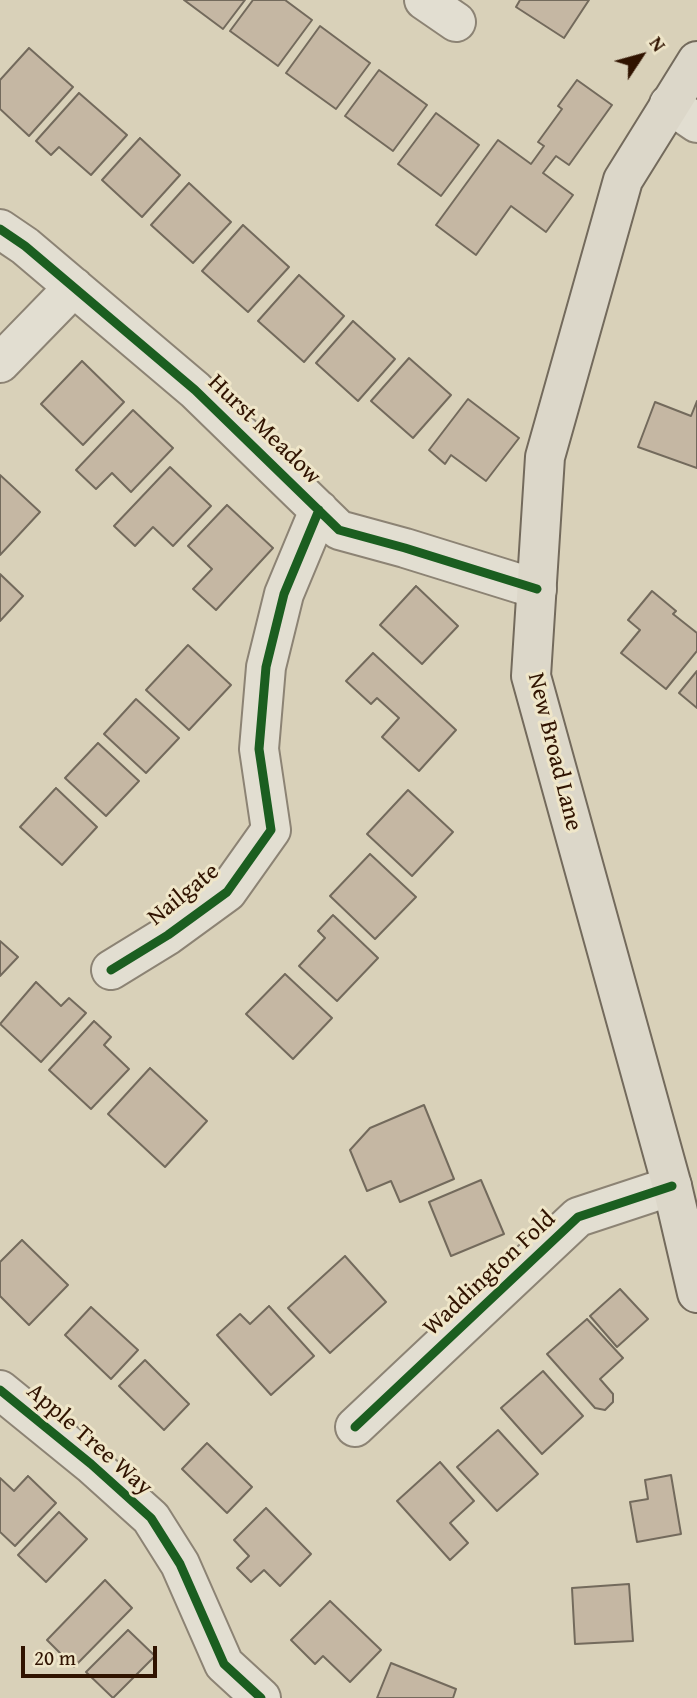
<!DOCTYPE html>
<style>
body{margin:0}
#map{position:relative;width:697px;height:1698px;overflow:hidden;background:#d9d1b9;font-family:"Gentium Book Plus",serif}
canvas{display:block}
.north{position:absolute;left:606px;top:21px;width:70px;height:70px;-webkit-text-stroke:5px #efe6c9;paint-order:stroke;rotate:54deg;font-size:19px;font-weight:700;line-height:28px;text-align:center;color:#301300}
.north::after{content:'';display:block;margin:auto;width:24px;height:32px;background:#301300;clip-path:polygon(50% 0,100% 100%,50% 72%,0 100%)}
.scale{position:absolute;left:21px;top:1646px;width:136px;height:32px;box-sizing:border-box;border:4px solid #301300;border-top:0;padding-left:9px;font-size:21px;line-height:24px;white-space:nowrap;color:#301300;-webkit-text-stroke:5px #efe6c9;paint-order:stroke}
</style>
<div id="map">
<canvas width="697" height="1698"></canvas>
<div class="north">N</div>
<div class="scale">20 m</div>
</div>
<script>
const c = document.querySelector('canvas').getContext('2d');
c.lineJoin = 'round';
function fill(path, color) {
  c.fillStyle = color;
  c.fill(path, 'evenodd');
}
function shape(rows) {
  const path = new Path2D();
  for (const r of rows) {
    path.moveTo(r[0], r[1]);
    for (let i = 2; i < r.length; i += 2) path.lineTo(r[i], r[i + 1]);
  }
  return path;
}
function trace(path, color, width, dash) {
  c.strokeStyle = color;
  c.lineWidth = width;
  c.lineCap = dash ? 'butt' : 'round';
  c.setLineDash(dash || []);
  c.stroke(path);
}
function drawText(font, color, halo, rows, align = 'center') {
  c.font = font + ' "Gentium Book Plus",serif';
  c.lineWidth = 6;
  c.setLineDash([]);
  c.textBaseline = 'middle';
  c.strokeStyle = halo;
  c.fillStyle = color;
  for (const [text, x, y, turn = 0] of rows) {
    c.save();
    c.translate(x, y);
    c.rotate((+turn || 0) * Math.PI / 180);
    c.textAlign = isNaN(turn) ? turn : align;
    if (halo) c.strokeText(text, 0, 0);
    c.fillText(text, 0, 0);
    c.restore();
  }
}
const building = shape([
 [184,0,245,0,223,29,184,0],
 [253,0,285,0,312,20,278,66,230,31,253,0],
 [520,0,589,0,564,38,516,7,520,0],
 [320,26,370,63,336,109,286,73,320,26],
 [29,48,73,87,29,136,0,109,0,80,29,48],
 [379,70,427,105,393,151,345,116,379,70],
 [577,80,612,105,569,165,556,156,543,173,573,195,546,232,511,206,476,255,436,225,498,140,531,164,544,146,538,142,562,109,558,106,577,80],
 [79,93,127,135,91,175,59,147,51,155,36,141,79,93],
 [436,113,479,145,441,196,398,164,436,113],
 [140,138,180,175,142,217,102,180,140,138],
 [189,183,231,222,193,263,151,225,189,183],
 [243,225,289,267,248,312,202,271,243,225],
 [299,275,344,316,304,362,258,321,299,275],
 [353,321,395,359,358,401,316,363,353,321],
 [409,358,451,395,413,438,371,401,409,358],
 [82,361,124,402,83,445,41,404,82,361],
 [468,399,519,438,486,481,451,455,445,464,429,450,468,399],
 [697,401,697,468,638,447,655,402,691,416,697,401],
 [133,410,173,448,131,492,112,473,96,489,76,470,133,410],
 [170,467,211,506,173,546,153,527,135,546,114,526,170,467],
 [0,475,40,512,0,555,0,475],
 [227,505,273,548,216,610,193,589,212,569,188,546,227,505],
 [0,574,23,596,0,621,0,574],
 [416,586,458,626,422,664,380,625,416,586],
 [652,591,676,611,673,614,697,633,697,651,666,689,621,653,640,630,628,620,652,591],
 [188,645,231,685,189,730,146,690,188,645],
 [373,653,456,730,419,771,382,737,399,718,377,698,371,704,346,681,373,653],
 [697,671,697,708,679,693,697,671],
 [136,699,179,738,146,773,104,734,136,699],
 [98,743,139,781,106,816,65,778,98,743],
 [56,788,97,827,62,865,20,827,56,788],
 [408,790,453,832,412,876,367,834,408,790],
 [370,854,416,897,375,939,330,896,370,854],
 [333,915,378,958,337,1001,299,966,325,938,318,931,333,915],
 [0,941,18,957,0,976,0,941],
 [285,974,332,1018,293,1059,246,1014,285,974],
 [36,982,61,1006,69,998,86,1013,41,1062,0,1024,36,982],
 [94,1021,111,1037,104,1045,129,1069,91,1109,49,1070,94,1021],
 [150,1068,207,1121,165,1167,108,1114,150,1068],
 [424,1105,454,1179,400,1202,391,1181,367,1191,350,1150,370,1128,424,1105],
 [481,1180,504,1234,451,1256,429,1202,481,1180],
 [22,1240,68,1285,29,1325,0,1296,0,1262,22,1240],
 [345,1256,386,1302,330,1353,288,1308,345,1256],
 [620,1289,648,1319,617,1347,590,1316,620,1289],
 [269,1306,314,1356,271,1395,217,1335,240,1314,250,1324,269,1306],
 [91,1307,138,1350,111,1379,65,1335,91,1307],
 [587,1319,623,1358,600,1379,613,1394,613,1402,605,1410,595,1408,547,1354,587,1319],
 [145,1360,189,1404,164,1430,119,1386,145,1360],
 [543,1371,583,1416,542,1454,501,1408,543,1371],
 [498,1430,538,1474,497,1511,457,1467,498,1430],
 [207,1443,252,1487,227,1513,182,1469,207,1443],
 [440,1462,474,1501,450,1523,468,1543,450,1560,397,1501,440,1462],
 [671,1475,681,1534,637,1542,630,1502,648,1499,645,1480,671,1475],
 [28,1476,56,1503,15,1546,0,1532,0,1478,14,1491,28,1476],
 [266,1508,311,1554,280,1586,264,1570,251,1582,237,1568,249,1556,234,1540,266,1508],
 [59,1512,87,1539,46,1582,18,1555,59,1512],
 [105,1580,132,1608,74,1667,47,1640,105,1580],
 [629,1584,633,1641,575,1644,572,1588,629,1584],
 [330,1601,381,1650,350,1682,323,1656,315,1664,291,1640,330,1601],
 [128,1630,155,1656,113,1698,86,1672,128,1630],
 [391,1663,456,1689,453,1698,377,1698,391,1663]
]);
fill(building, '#c5b7a3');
trace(building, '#736a5c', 2);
const minor = shape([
 [424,0,456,22],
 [669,104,697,123],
 [0,229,25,246,195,390,339,530,405,548,537,589],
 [0,363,74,287],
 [111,970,168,935,227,892,271,830,259,749,266,667,284,594,319,510],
 [0,1390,91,1464,151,1518,180,1564,224,1664,261,1698],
 [355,1427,578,1217,672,1186]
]);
const major = shape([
 [697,61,623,180,545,457,531,676,672,1186,697,1293]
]);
trace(minor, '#8c8374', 42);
trace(major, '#736a5c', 42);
trace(minor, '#e2ded1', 38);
trace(major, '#dcd7c9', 38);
trace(shape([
 [0,229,25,246,195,390,339,530,405,548,537,589],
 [111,970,168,935,227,892,271,830,259,749,266,667,284,594,319,510],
 [0,1390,91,1464,151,1518,180,1564,224,1664,261,1698],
 [355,1427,578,1217,672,1186]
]), '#1b5e20', 9);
drawText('24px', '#301300', '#efe6c9', [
 ["Hurst Meadow",264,430,44],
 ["New Broad Lane",554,752,76],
 ["Nailgate",184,895,-39],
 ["Waddington Fold",490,1274,-43],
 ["Apple Tree Way",89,1440,41]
]);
</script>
